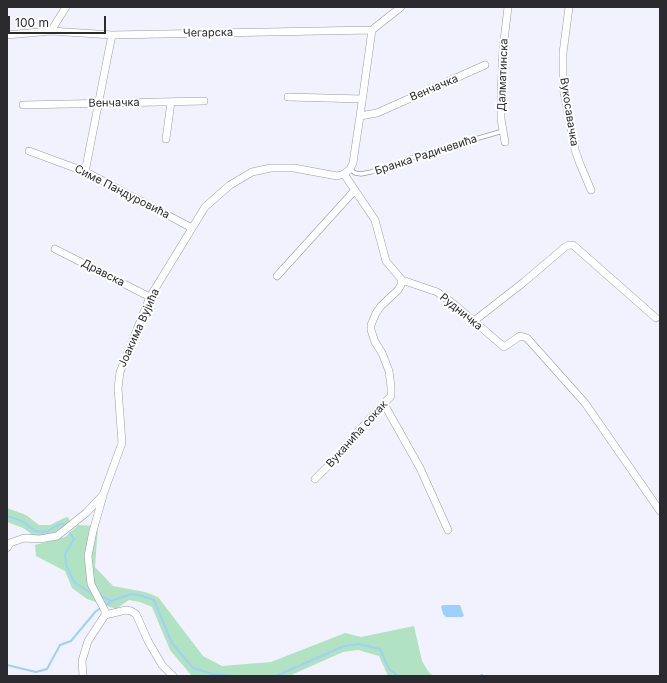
<!DOCTYPE html>
<meta charset="utf-8">
<style>
body{margin:0}
#map{position:relative;width:667px;height:683px;overflow:hidden;background:#f1f2fe;font-family:Inter,sans-serif}
canvas{display:block}
.frame{position:absolute;inset:0;border:8px solid #2a2a2f;pointer-events:none}
.scale{position:absolute;left:8px;top:16px;width:98px;height:18px;box-sizing:border-box;border:2px solid #2a2a2f;border-top:0;padding-left:5px;font-size:12px;line-height:14px;white-space:nowrap;color:#2a2a2f;-webkit-text-stroke:3px #fff;paint-order:stroke}
</style>
<div id="map">
<canvas width="667" height="683"></canvas>
<div class="frame"></div>
<div class="scale">100 m</div>
</div>
<script>
const c = document.querySelector('canvas').getContext('2d');
c.lineJoin = 'round';
function fill(path, color) {
  c.fillStyle = color;
  c.fill(path, 'evenodd');
}
function shape(rows) {
  const path = new Path2D();
  for (const r of rows) {
    path.moveTo(r[0], r[1]);
    for (let i = 2; i < r.length; i += 2) path.lineTo(r[i], r[i + 1]);
  }
  return path;
}
function trace(path, color, width, dash) {
  c.strokeStyle = color;
  c.lineWidth = width;
  c.lineCap = dash ? 'butt' : 'round';
  c.setLineDash(dash || []);
  c.stroke(path);
}
function drawText(font, color, halo, rows, align = 'center') {
  c.font = font + ' Inter,sans-serif';
  c.lineWidth = 4;
  c.setLineDash([]);
  c.textBaseline = 'middle';
  c.strokeStyle = halo;
  c.fillStyle = color;
  for (const [text, x, y, turn = 0] of rows) {
    c.save();
    c.translate(x, y);
    c.rotate((+turn || 0) * Math.PI / 180);
    c.textAlign = isNaN(turn) ? turn : align;
    if (halo) c.strokeText(text, 0, 0);
    c.fillText(text, 0, 0);
    c.restore();
  }
}
fill(shape([
 [7,508,26,515,39,525,50,525,64,518,68,517,70,522,61,531,47,538,37,538,23,528,7,522],
 [78,525,98,526,95,567,113,586,145,592,158,597,203,656,222,666,271,662,345,633,361,637,414,626,422,661,428,671,433,676,388,676,379,656,358,650,343,652,289,676,193,676,191,675,170,650,152,607,140,602,129,600,116,609,87,599,72,588,65,571,36,556,35,545,65,537]
]), '#b1e2c2');
fill(shape([
 [444,605,460,605,464,616,462,617,446,617,443,614,441,606]
]), '#9dd1fc');
trace(shape([
 [7,516,22,521,35,531,46,532,60,524,64,524],
 [70,533,74,539,65,554,66,565,74,582,89,592,93,593],
 [101,596,111,601],
 [105,606,112,601,131,594,142,596,154,600,172,643,193,668,212,674,234,676],
 [7,665,36,672,47,669,60,645,71,641,96,611,101,608],
 [276,676,344,646,359,644,380,649,389,669,398,676],
 [480,676,482,675,483,676]
]), '#9dd1fc', 2);
const lane = shape([
 [350,169,355,173,361,174,371,172,423,154,503,131]
]);
const street = shape([
 [569,7,563,53,563,82,564,93,575,150,580,164,591,190],
 [51,31,66,7],
 [7,35,51,31,112,35,372,30,401,7],
 [288,97,362,99],
 [23,105,204,101],
 [360,116,377,113,485,65],
 [166,139,171,102],
 [505,142,501,119,501,96,503,49,508,7],
 [29,151,86,172,192,228],
 [86,172,86,167,104,75,112,35],
 [344,174,375,220,386,261,402,280,437,292,455,305,504,347,520,336,527,338,585,403,660,511],
 [344,174,350,169,353,163,360,116,372,30],
 [55,249,150,297],
 [277,276,355,190],
 [474,321,524,282,565,247,569,245,573,245,656,318],
 [384,404,420,468,448,530],
 [315,479,341,453,353,437,391,396,391,387,389,371,382,353,375,342,371,330,371,325,376,313,381,306,398,290,401,285,402,280],
 [103,496,93,531,88,556,91,584,105,611,105,615,126,610,131,611,136,614,148,641,162,665,173,676],
 [7,548,10,543,24,538,40,539,57,536,86,513,103,495,122,443,118,388,120,372,150,297,205,207,230,185,252,172,271,168,294,168,337,176,344,174],
 [83,676,82,661,88,641,105,615]
]);
trace(lane, '#999aa5', 5);
trace(street, '#999aa5', 8);
trace(lane, '#fff', 3.5);
trace(street, '#fff', 7);
drawText('11px', '#2a2a2f', '#fff', [
 ["Чегарска",208,33,-1],
 ["Далматинска",503,75,-88],
 ["Венчачка",434,88,-23],
 ["Венчачка",114,103,-1],
 ["Вукосавачка",569,112,81],
 ["Бранка Радичевића",426,155,-18],
 ["Симе Пандуровића",122,192,27],
 ["Дравска",103,273,27],
 ["Рудничка",461,312,39],
 ["Јоакима Вујића",139,328,-66],
 ["Вуканића сокак",357,434,-48]
]);
</script>
